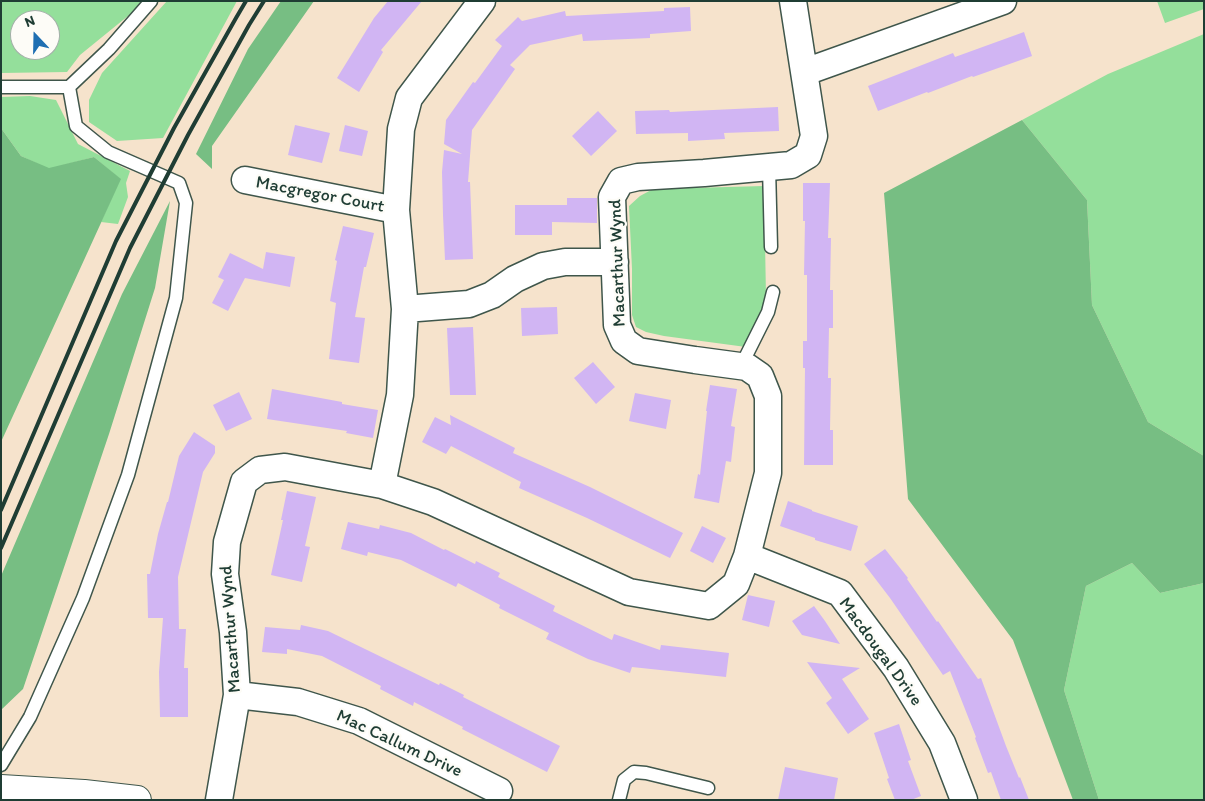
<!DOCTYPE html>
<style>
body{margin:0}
#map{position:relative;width:1205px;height:801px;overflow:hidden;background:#f6e3cc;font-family:Itim,sans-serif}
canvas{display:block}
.frame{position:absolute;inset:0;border:2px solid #1f3d34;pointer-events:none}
.north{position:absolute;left:10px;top:10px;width:50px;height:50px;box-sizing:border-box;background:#fdfcf7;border:1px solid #a4b0a9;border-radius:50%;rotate:339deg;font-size:14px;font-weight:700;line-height:20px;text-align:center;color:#1f3d34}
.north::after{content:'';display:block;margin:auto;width:18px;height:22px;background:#1f6fb2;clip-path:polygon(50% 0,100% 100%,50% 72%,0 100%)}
</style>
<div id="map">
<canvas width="1205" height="801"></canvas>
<div class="frame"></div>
<div class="north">N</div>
</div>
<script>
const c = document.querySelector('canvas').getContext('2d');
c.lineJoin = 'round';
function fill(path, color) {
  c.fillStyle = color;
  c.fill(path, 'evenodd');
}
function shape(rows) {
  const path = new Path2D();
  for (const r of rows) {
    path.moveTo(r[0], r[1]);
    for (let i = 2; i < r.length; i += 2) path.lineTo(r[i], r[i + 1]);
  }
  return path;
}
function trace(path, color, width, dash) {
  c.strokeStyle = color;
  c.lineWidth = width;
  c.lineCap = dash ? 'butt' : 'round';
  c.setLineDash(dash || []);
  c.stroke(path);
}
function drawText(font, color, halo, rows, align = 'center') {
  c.font = font + ' Itim,sans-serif';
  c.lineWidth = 4.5;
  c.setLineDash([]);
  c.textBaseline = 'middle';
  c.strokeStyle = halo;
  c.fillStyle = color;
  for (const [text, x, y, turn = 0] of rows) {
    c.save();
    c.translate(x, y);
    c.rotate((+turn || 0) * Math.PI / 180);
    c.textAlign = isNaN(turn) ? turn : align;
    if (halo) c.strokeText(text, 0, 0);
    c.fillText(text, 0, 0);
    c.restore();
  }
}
fill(shape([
 [1,1,142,1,139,7,80,55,67,72,1,73],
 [20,20,50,20,50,50,20,50],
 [167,1,237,1,163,138,117,141,89,122,89,100,102,73],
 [1157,1,1204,1,1204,9,1165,23],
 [1204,34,1204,456,1148,422,1092,305,1087,200,1022,120,1108,74],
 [30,96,56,100,78,144,130,171,126,183,128,197,118,224,101,222,120,179,94,157,49,169,21,156,1,128,1,97],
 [764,186,766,297,763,309,746,347,664,336,646,332,636,327,632,315,632,269,629,206,640,196,653,189],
 [1132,563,1160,593,1204,583,1204,800,1099,800,1064,690,1086,586]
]), '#94df9b');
fill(shape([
 [281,1,314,1,212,146,212,169,196,154,248,49],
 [1022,120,1087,200,1092,305,1148,422,1204,456,1204,583,1160,593,1132,563,1086,586,1064,690,1099,800,1073,800,1013,640,908,499,884,193],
 [1,128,21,156,49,168,94,157,121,179,1,442],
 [170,201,155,288,109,434,23,689,1,710,1,576,122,294]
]), '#77be83');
fill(shape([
 [388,1,422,1,381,50,383,52,359,92,337,78,374,18],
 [690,7,691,31,650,34,650,38,583,41,582,34,530,45,510,65,515,69,472,130,468,182,470,182,473,259,445,260,443,215,442,172,444,150,462,154,444,144,446,120,473,82,475,83,502,46,495,40,518,17,522,21,565,11,566,16,664,11,664,8],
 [1024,32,1032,56,973,77,972,76,928,93,927,92,878,111,868,86,953,53,955,57],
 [778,107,779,131,724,133,725,139,688,141,688,133,636,134,635,111,669,110,670,112],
 [598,111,617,131,591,156,572,136],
 [295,125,330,133,322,163,288,155],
 [345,125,368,131,362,156,339,151],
 [803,183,830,183,828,238,831,238,830,290,833,290,833,328,829,328,828,378,831,378,830,430,833,430,833,465,804,465,805,368,803,368,803,341,807,341,807,275,804,275,805,221,803,221],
 [567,198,597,198,597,223,552,222,552,235,515,235,515,205,567,205],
 [343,226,374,233,366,267,364,267,355,317,365,318,359,363,329,359,336,303,330,301,337,261,335,260],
 [266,252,295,257,290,287,245,278,228,311,212,303,224,280,218,277,230,253,263,269],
 [557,307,558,334,522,336,521,308],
 [473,327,476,395,450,395,447,328],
 [593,362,615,387,596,404,574,378],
 [710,385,737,389,731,426,735,427,731,462,726,461,719,503,694,498,698,474,700,475,707,411,706,411],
 [272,389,342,402,342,404,378,410,373,438,346,433,347,431,267,419],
 [239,392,252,419,226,431,213,405],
 [635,393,671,400,666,429,629,421],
 [450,415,515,448,513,453,590,487,683,533,670,558,587,518,519,488,521,482,451,446,446,454,422,442,435,417,451,425],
 [194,432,215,446,215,453,203,472,178,577,179,629,186,629,184,668,188,668,188,717,160,717,159,672,163,618,148,618,147,574,150,574,158,534,167,502,168,502,179,456],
 [287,491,316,497,305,546,310,547,302,582,271,575,283,520,281,520],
 [788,501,812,510,812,511,858,526,851,551,815,540,815,538,780,526],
 [348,522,379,529,380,525,411,533,444,550,445,549,475,564,476,561,500,573,498,577,555,606,553,611,612,640,614,634,660,650,661,645,729,653,726,677,632,667,630,673,588,659,546,639,549,633,499,608,500,605,458,583,456,587,401,560,368,552,367,556,341,549],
 [702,526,726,538,713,563,690,551],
 [885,549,908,578,907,579,937,622,938,621,978,679,981,678,1006,746,1019,778,1020,777,1029,800,1001,800,991,772,988,773,975,738,976,737,950,671,943,675,890,598,864,564],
 [748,595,775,601,769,627,742,620],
 [814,606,825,621,840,644,802,635,792,621],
 [301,625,328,631,439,685,440,683,464,695,463,697,560,746,547,772,462,729,463,727,414,702,413,706,380,689,381,686,322,656,287,649,287,654,262,652,265,627,300,630],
 [807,662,860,668,842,679,869,719,848,734,826,703,832,698],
 [899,724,911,760,908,761,921,796,911,800,895,800,887,779,889,778,874,733],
 [785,767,838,778,834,800,778,800]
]), '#d1b5f3');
const service = shape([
 [1,87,69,87],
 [769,167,771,247],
 [741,366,768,312,773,292],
 [1,765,30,717,83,598,128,475,176,298,186,203,179,183,108,152,76,126,69,87,109,49,151,1],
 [619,800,624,780,634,772,646,773,708,788]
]);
const minor = shape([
 [805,72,1003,1],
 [245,180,396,210],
 [405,309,469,304,492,295,515,279,543,266,565,262,615,262],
 [382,485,400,395,405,309,396,210,401,129,409,98,482,1],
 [747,556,840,593,896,668,942,743,964,800],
 [237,695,298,702,359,721,499,791],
 [219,800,237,695,233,632,225,574,227,542,244,482,260,470,285,467,382,485,433,502,629,592,709,606,736,584,747,556,768,473,768,396,760,376,747,367,695,360,638,351,624,341,617,325,612,197,621,181,638,177,704,173,791,165,808,155,814,136,793,1]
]);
const primary = shape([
 [1,789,84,794,137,800]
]);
trace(service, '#3f564b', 15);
trace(minor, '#3f564b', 29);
trace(primary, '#3f564b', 30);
trace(service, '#fff', 12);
trace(minor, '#fff', 26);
trace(primary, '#fff', 28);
trace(shape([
 [1,510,116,241,174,128,236,18,246,1],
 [1,548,130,248,188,135,249,25,264,1]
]), '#1f3d34', 4);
drawText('18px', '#1f3d34', '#fdfcf7', [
 ["Macgregor Court",320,195,11],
 ["Macarthur Wynd",618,263,-92],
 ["Macarthur Wynd",231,629,-94],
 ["Macdougal Drive",880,652,54],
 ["Mac Callum Drive",399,744,25]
]);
</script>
